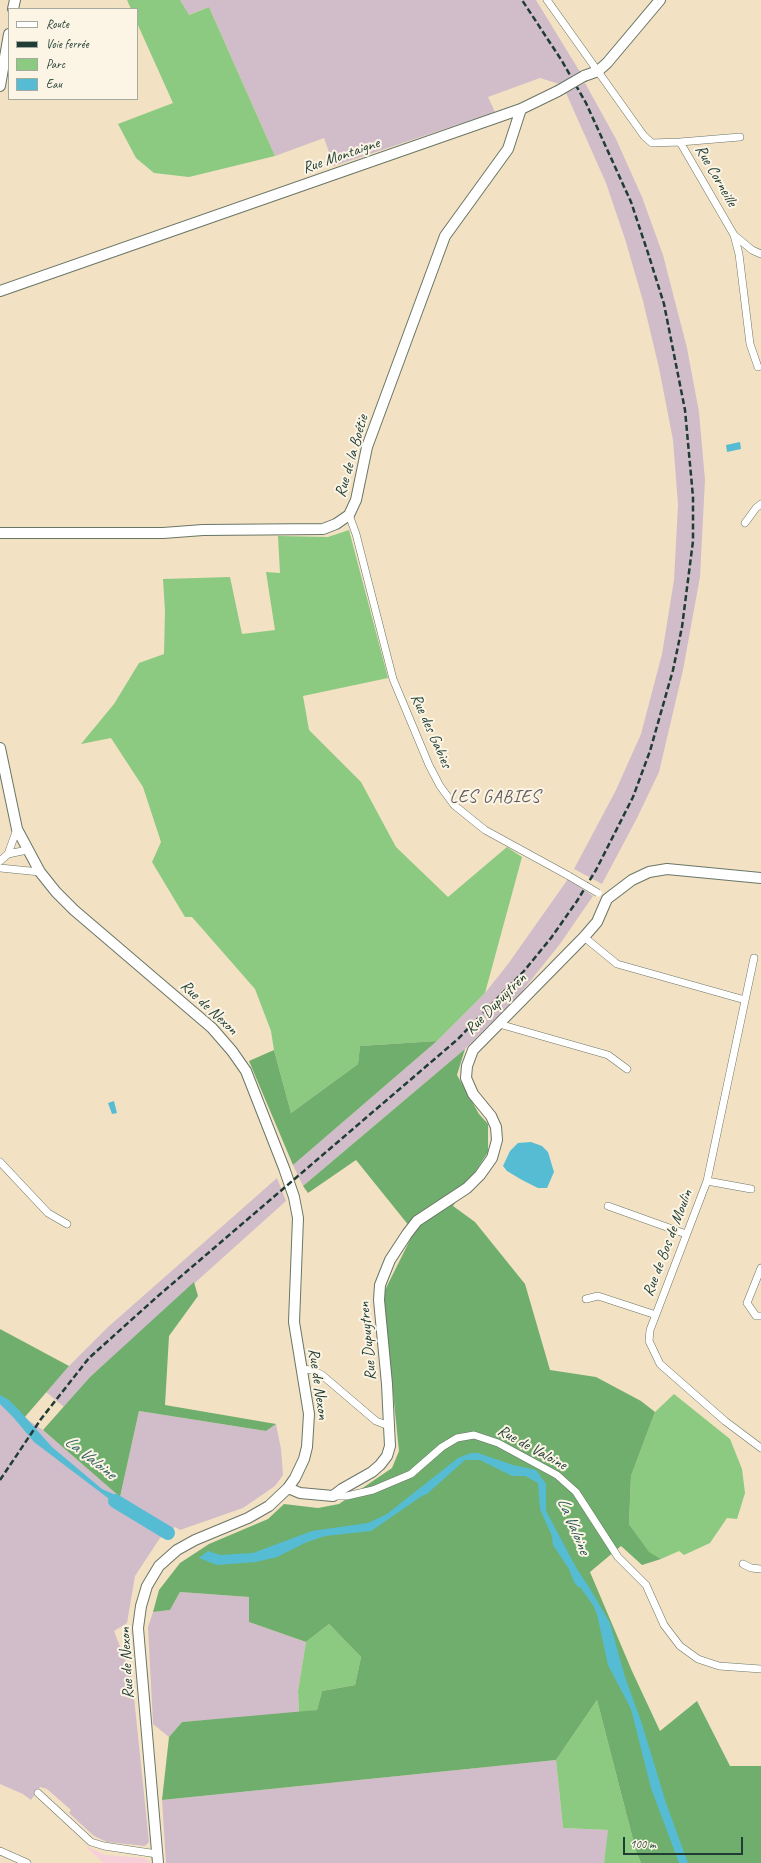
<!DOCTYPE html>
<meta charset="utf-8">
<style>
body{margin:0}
#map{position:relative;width:761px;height:1863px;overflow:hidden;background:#f3e1c3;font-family:Caveat,sans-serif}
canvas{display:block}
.legend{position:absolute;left:8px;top:8px;width:130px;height:92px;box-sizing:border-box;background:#fcf5e5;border:1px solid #a4ab9e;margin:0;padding:5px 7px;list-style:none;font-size:12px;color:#1f3d34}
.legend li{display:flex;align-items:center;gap:8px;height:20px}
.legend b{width:20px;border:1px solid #a4ab9e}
.scale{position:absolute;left:623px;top:1837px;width:120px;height:18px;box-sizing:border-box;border:2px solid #1f3d34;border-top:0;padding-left:5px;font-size:12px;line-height:14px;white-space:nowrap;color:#1f3d34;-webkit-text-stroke:3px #fcf5e5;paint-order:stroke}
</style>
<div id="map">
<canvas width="761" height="1863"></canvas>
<ul class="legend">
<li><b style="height:5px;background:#fff"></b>Route</li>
<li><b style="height:5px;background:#1f3d34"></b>Voie ferrée</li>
<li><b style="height:11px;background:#8bca80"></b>Parc</li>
<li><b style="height:11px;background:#56bcd4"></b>Eau</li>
</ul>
<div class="scale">100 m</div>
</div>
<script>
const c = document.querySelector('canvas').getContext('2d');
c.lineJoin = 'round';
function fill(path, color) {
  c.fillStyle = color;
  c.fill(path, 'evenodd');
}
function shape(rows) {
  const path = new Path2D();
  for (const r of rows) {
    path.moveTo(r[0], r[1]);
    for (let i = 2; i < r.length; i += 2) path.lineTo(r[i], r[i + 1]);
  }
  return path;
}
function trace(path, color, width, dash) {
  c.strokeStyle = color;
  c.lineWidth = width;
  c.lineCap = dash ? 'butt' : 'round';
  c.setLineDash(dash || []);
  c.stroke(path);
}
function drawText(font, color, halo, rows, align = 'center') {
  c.font = font + ' Caveat,sans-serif';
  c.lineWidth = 4;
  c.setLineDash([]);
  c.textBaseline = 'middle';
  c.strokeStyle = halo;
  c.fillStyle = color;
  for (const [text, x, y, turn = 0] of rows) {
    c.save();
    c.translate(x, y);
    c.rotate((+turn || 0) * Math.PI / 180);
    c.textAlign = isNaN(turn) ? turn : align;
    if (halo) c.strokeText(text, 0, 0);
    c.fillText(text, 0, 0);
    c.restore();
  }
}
fill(shape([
 [88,1847,105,1855,145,1858,150,1863,104,1863,87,1848]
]), '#f6cfd8');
fill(shape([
 [180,0,536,0,580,72,559,84,540,78,488,97,495,112,334,166,324,138,275,156,209,7,188,15],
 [585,83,616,139,642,197,663,255,687,348,699,412,705,480,700,577,683,670,659,772,637,818,602,884,574,869,616,790,641,734,662,654,674,580,678,505,673,440,659,368,643,301,625,239,606,183,566,93],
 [568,879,593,896,560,944,519,995,465,1049,303,1186,293,1165,437,1041,485,993,508,964],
 [277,1178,286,1201,90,1377,64,1407,46,1392,69,1366,108,1327],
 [0,1401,43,1430,120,1497,139,1411,266,1431,276,1424,281,1449,283,1475,275,1486,243,1508,180,1530,175,1527,165,1536,160,1538,135,1576,127,1623,114,1631,132,1678,149,1842,145,1846,107,1842,94,1836,69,1813,71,1810,47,1789,40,1787,31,1800,23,1794,0,1784],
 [180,1592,249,1597,249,1622,306,1642,298,1691,299,1713,182,1722,169,1737,153,1724,148,1627,153,1612,170,1610],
 [556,1760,563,1828,609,1830,604,1863,166,1863,162,1800]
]), '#d1bdca');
fill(shape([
 [127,0,180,0,189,15,209,7,275,156,189,177,154,173,136,158,118,124,173,103,137,23,137,9,131,9],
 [349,530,388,678,303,696,309,730,361,782,396,847,448,897,507,847,522,857,485,993,437,1041,360,1046,358,1064,291,1113,274,1050,271,1031,255,989,192,917,185,917,152,862,161,842,143,787,111,738,81,744,114,704,139,663,164,654,165,611,163,579,230,577,242,634,275,630,266,572,280,573,278,536,328,537],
 [674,1394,730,1439,742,1469,745,1493,737,1519,727,1518,710,1543,684,1555,679,1551,661,1559,649,1553,629,1524,631,1476,655,1412],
 [329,1624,361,1657,355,1685,322,1691,317,1710,299,1713,298,1691,306,1642],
 [597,1700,636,1851,641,1863,604,1863,608,1830,563,1828,556,1760]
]), '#8bca80');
fill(shape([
 [437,1041,293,1165,249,1061,274,1050,291,1113,358,1064,360,1046],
 [465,1049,457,1075,479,1114,488,1124,488,1152,453,1206,475,1222,525,1284,550,1370,596,1377,641,1401,655,1412,631,1476,629,1524,649,1552,661,1559,642,1565,621,1546,590,1572,632,1671,660,1731,697,1701,730,1766,761,1766,761,1863,641,1863,636,1851,597,1700,556,1760,162,1800,169,1737,182,1722,317,1710,322,1691,355,1685,361,1657,329,1624,306,1642,249,1622,249,1597,180,1592,170,1610,153,1612,159,1590,180,1563,209,1544,268,1519,284,1504,318,1508,339,1504,392,1468,399,1451,383,1294,414,1232,356,1160,308,1193,303,1186],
 [194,1282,198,1296,169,1336,165,1405,276,1424,266,1431,139,1411,120,1497,43,1430,90,1377],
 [0,1329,69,1366,24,1418,0,1401]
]), '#70ae6e');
fill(shape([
 [740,442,741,449,727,452,726,445],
 [114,1101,117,1113,112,1114,108,1103],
 [531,1142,542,1146,548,1152,554,1172,547,1188,538,1188,522,1180,507,1171,503,1166,510,1151,518,1143],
 [0,1395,9,1400,19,1410,52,1447,102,1489,120,1497,131,1509,129,1514,34,1442,13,1417,0,1404],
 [471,1453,478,1453,513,1465,536,1470,546,1484,546,1511,577,1569,589,1587,610,1623,625,1677,642,1724,666,1803,688,1863,679,1863,651,1788,631,1709,608,1665,597,1614,593,1605,580,1587,578,1587,574,1582,569,1569,553,1545,552,1536,540,1509,538,1483,525,1476,512,1476,480,1460,465,1460,427,1494,422,1496,371,1531,325,1536,307,1542,277,1557,256,1562,217,1565,199,1558,208,1551,220,1555,253,1553,312,1531,368,1523,387,1514,458,1458]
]), '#56bcd4');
trace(shape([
 [115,1501,168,1533]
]), '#56bcd4', 14);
const street = shape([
 [547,0,644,136,652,143,680,142,734,235,752,250,761,254],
 [680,142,740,137],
 [734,235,739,254,750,344,758,367],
 [349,515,356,534,393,679,429,765,440,786,454,805,485,830,569,876],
 [745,523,756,508,761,504],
 [8,854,27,850],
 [0,861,8,854,17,829],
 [0,868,40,872],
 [584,937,617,964,745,1000],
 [754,958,707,1181,650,1330,649,1341,660,1364,725,1421,761,1448],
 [499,1024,608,1055,627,1069],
 [0,1162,48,1213,67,1224],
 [707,1181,751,1189],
 [608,1206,686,1234],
 [761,1268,747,1303,756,1316,761,1316],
 [586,1299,598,1296,656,1315],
 [301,1369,312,1370,322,1375,376,1421,389,1426],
 [333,1496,347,1496,373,1490,411,1474,442,1447,457,1438,474,1435,498,1443,557,1475,576,1492,618,1557,646,1585,664,1625,680,1646,698,1659,719,1666,761,1669],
 [743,1564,751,1568,761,1569],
 [38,1793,91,1842,104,1846,157,1854],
 [0,1851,27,1863]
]);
const secondary = shape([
 [13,9,15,0],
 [584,76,598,71,607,63,660,0],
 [0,86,9,34],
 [0,291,521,109,558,91],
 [0,533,163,533,203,530,323,529,336,524,349,515,356,500,367,447,445,236,508,149,521,109],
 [0,748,17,829,40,872,56,892,74,910,212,1028,232,1051,246,1071,284,1168,294,1197,298,1218,294,1322,309,1414,307,1447,304,1459,295,1478,288,1488,269,1506,248,1518,195,1540,177,1550,159,1566,147,1586,141,1606,138,1628,140,1652,158,1863],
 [288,1488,300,1493,333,1496,342,1489,372,1472,380,1465,387,1456,390,1446,389,1426,387,1384,379,1300,380,1285,390,1260,407,1234,417,1221,467,1188,480,1175,492,1158,497,1140,496,1127,491,1116,473,1094,466,1078,467,1066,473,1050,584,937,597,922,607,899,632,880,649,872,667,869,761,878]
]);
trace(street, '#697666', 8);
trace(secondary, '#697666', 12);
trace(street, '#fff', 7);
trace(secondary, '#fff', 10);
trace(shape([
 [0,1480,41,1419,89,1358,158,1296,458,1039,524,971,551,938,577,901,596,870,633,797,650,751,673,670,682,627,693,541,693,497,685,410,664,304,648,253,631,202,586,103,562,61,522,0]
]), '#1f3d34', 2.5, [6, 3]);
const streetBridge = shape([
 [569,876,598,893]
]);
const secondaryBridge = shape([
 [558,91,584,76]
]);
trace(streetBridge, '#697666', 8, []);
trace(secondaryBridge, '#697666', 12, []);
trace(streetBridge, '#fff', 7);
trace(secondaryBridge, '#fff', 10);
drawText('16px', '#1f3d34', '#fcf5e5', [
 ["Rue Montaigne",341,156,-19],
 ["Rue Corneille",716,176,60],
 ["Rue de la Boétie",352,456,-74],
 ["Rue des Gabies",431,731,66],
 ["Rue Dupuytren",496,1004,-45],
 ["Rue de Nexon",209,1008,43],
 ["Rue de Bos de Moulin",668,1243,-69],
 ["Rue Dupuytren",368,1341,-95],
 ["Rue de Nexon",318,1384,82],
 ["Rue de Valoine",532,1448,29],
 ["Rue de Nexon",127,1663,-93]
]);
drawText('italic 17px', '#2d5d5c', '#fcf5e5', [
 ["La Valoine",90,1458,38],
 ["La Valoine",573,1526,67]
]);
c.letterSpacing = '1px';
drawText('18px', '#5f5a60', '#fcf5e5', [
 ["LES GABIES",495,797]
]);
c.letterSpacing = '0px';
</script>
